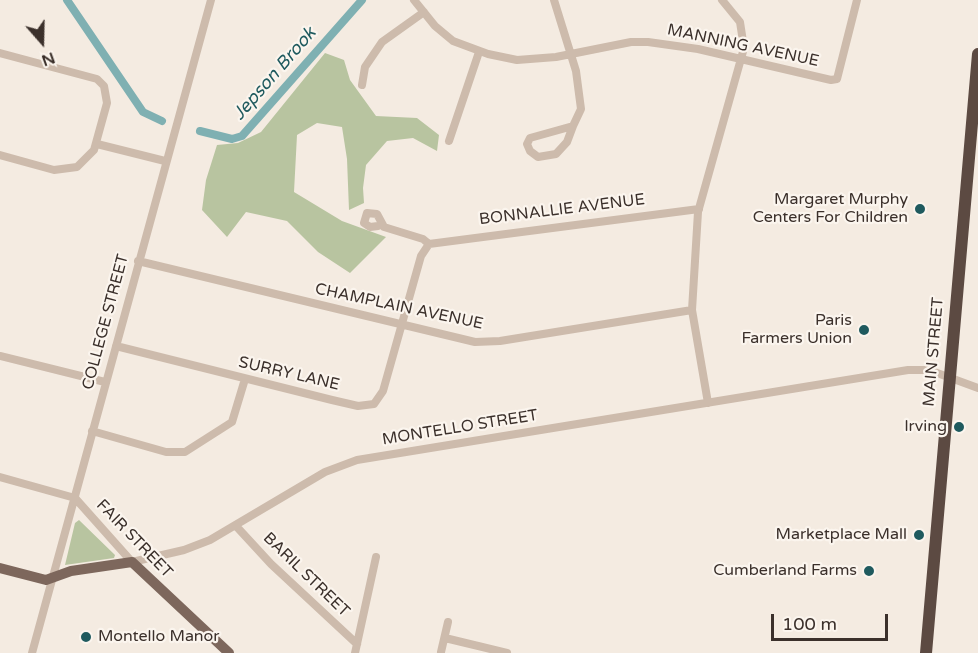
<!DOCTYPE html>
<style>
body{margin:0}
#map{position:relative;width:978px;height:653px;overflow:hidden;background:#f4ebe1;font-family:"Varela Round",sans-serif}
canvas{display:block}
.north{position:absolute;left:12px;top:12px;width:60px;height:60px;-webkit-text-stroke:4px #fbf5ee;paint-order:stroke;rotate:160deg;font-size:16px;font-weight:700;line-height:24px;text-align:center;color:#3b302b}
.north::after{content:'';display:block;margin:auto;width:21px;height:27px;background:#3b302b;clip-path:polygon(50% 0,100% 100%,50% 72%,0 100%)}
.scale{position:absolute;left:771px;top:614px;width:117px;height:27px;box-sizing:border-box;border:3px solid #3b302b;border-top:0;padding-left:8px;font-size:18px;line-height:21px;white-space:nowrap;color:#3b302b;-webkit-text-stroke:4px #fbf5ee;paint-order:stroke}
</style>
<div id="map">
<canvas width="978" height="653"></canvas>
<div class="north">N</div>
<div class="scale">100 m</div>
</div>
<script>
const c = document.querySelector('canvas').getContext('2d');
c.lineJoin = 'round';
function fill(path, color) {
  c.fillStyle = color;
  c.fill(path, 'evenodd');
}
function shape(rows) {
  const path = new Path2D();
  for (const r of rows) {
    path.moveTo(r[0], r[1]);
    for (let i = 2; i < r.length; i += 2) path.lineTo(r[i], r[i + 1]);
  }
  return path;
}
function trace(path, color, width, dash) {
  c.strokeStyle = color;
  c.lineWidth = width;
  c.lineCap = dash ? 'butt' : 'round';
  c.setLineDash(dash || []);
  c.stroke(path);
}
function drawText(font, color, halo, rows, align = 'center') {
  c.font = font + ' "Varela Round",sans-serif';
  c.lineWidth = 4.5;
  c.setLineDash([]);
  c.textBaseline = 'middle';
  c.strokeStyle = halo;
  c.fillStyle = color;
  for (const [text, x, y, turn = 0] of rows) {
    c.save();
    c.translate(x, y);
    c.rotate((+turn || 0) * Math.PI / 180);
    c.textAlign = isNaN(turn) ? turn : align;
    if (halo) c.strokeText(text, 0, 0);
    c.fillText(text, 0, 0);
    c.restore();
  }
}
fill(shape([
 [325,53,344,60,350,80,376,116,417,118,439,135,437,151,413,138,387,141,366,165,363,188,364,203,349,210,347,159,342,127,317,123,297,135,294,192,342,221,386,237,350,273,318,252,287,221,246,212,227,237,202,210,206,180,217,145,238,143,261,132],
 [79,520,115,555,114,558,65,565,75,523]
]), '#b8c4a0');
trace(shape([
 [67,0,143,112,162,121],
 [200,131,232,139,242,136,362,0]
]), '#7fb0b2', 8);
trace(shape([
 [414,0,435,26,453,41,488,54,517,60,556,57,631,42,648,42,698,49,831,80,837,79,857,0],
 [554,0,576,71,581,109,573,126,530,138,527,144,530,151,538,157,556,154,567,142,573,126],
 [0,53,97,79,104,86,107,103,94,150,77,167,54,170,0,155],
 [362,85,365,67,382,42,424,12],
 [449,141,479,52],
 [97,144,165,161],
 [378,226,370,227,364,223,367,213,377,214,384,227,423,239,429,244],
 [429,244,699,209],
 [138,261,475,342,500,341,692,310],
 [116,346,332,400,358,406,374,404,383,391,421,256,429,244],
 [0,356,105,382],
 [708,403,692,310,698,212,744,48,740,22,722,0],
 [92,431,166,452,185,452,232,422,245,379],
 [0,477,75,498,132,562,184,550,210,540,325,472,357,460,908,370,929,370,978,388],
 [236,526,271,564,357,644],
 [445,638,507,653],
 [441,652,448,622],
 [32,653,211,0],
 [355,653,376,557]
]), '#cdbbac', 8);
trace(shape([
 [0,568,46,580,71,571,132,562,229,653]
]), '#7d675c', 10);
trace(shape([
 [926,653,978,54]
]), '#5c4a42', 12);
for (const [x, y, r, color] of [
 [920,209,6,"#1f5a5e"],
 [864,330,6,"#1f5a5e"],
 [959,427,6,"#1f5a5e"],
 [919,535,6,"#1f5a5e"],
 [869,571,6,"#1f5a5e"],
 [86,637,6,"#1f5a5e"]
]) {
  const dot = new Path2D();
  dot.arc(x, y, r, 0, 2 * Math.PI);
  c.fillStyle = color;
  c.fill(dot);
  trace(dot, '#fbf5ee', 2);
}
drawText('16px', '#3b302b', '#fbf5ee', [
 ["MANNING AVENUE",743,46,12],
 ["BONNALLIE AVENUE",562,210,-7],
 ["CHAMPLAIN AVENUE",399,307,12],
 ["COLLEGE STREET",106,322,-75],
 ["MAIN STREET",934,352,-85],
 ["SURRY LANE",289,374,13],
 ["MONTELLO STREET",460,428,-9],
 ["FAIR STREET",134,539,46],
 ["BARIL STREET",306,575,44]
]);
drawText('16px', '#3b302b', '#fbf5ee', [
 ["Margaret Murphy",908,200],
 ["Centers For Children",908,218],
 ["Paris",852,321],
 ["Farmers Union",852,339],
 ["Irving",947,427],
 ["Marketplace Mall",907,535],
 ["Cumberland Farms",857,571],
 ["Montello Manor",98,637,"left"]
], 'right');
drawText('italic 18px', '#1f5a5e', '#fbf5ee', [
 ["Jepson Brook",275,74,-49]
]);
</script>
